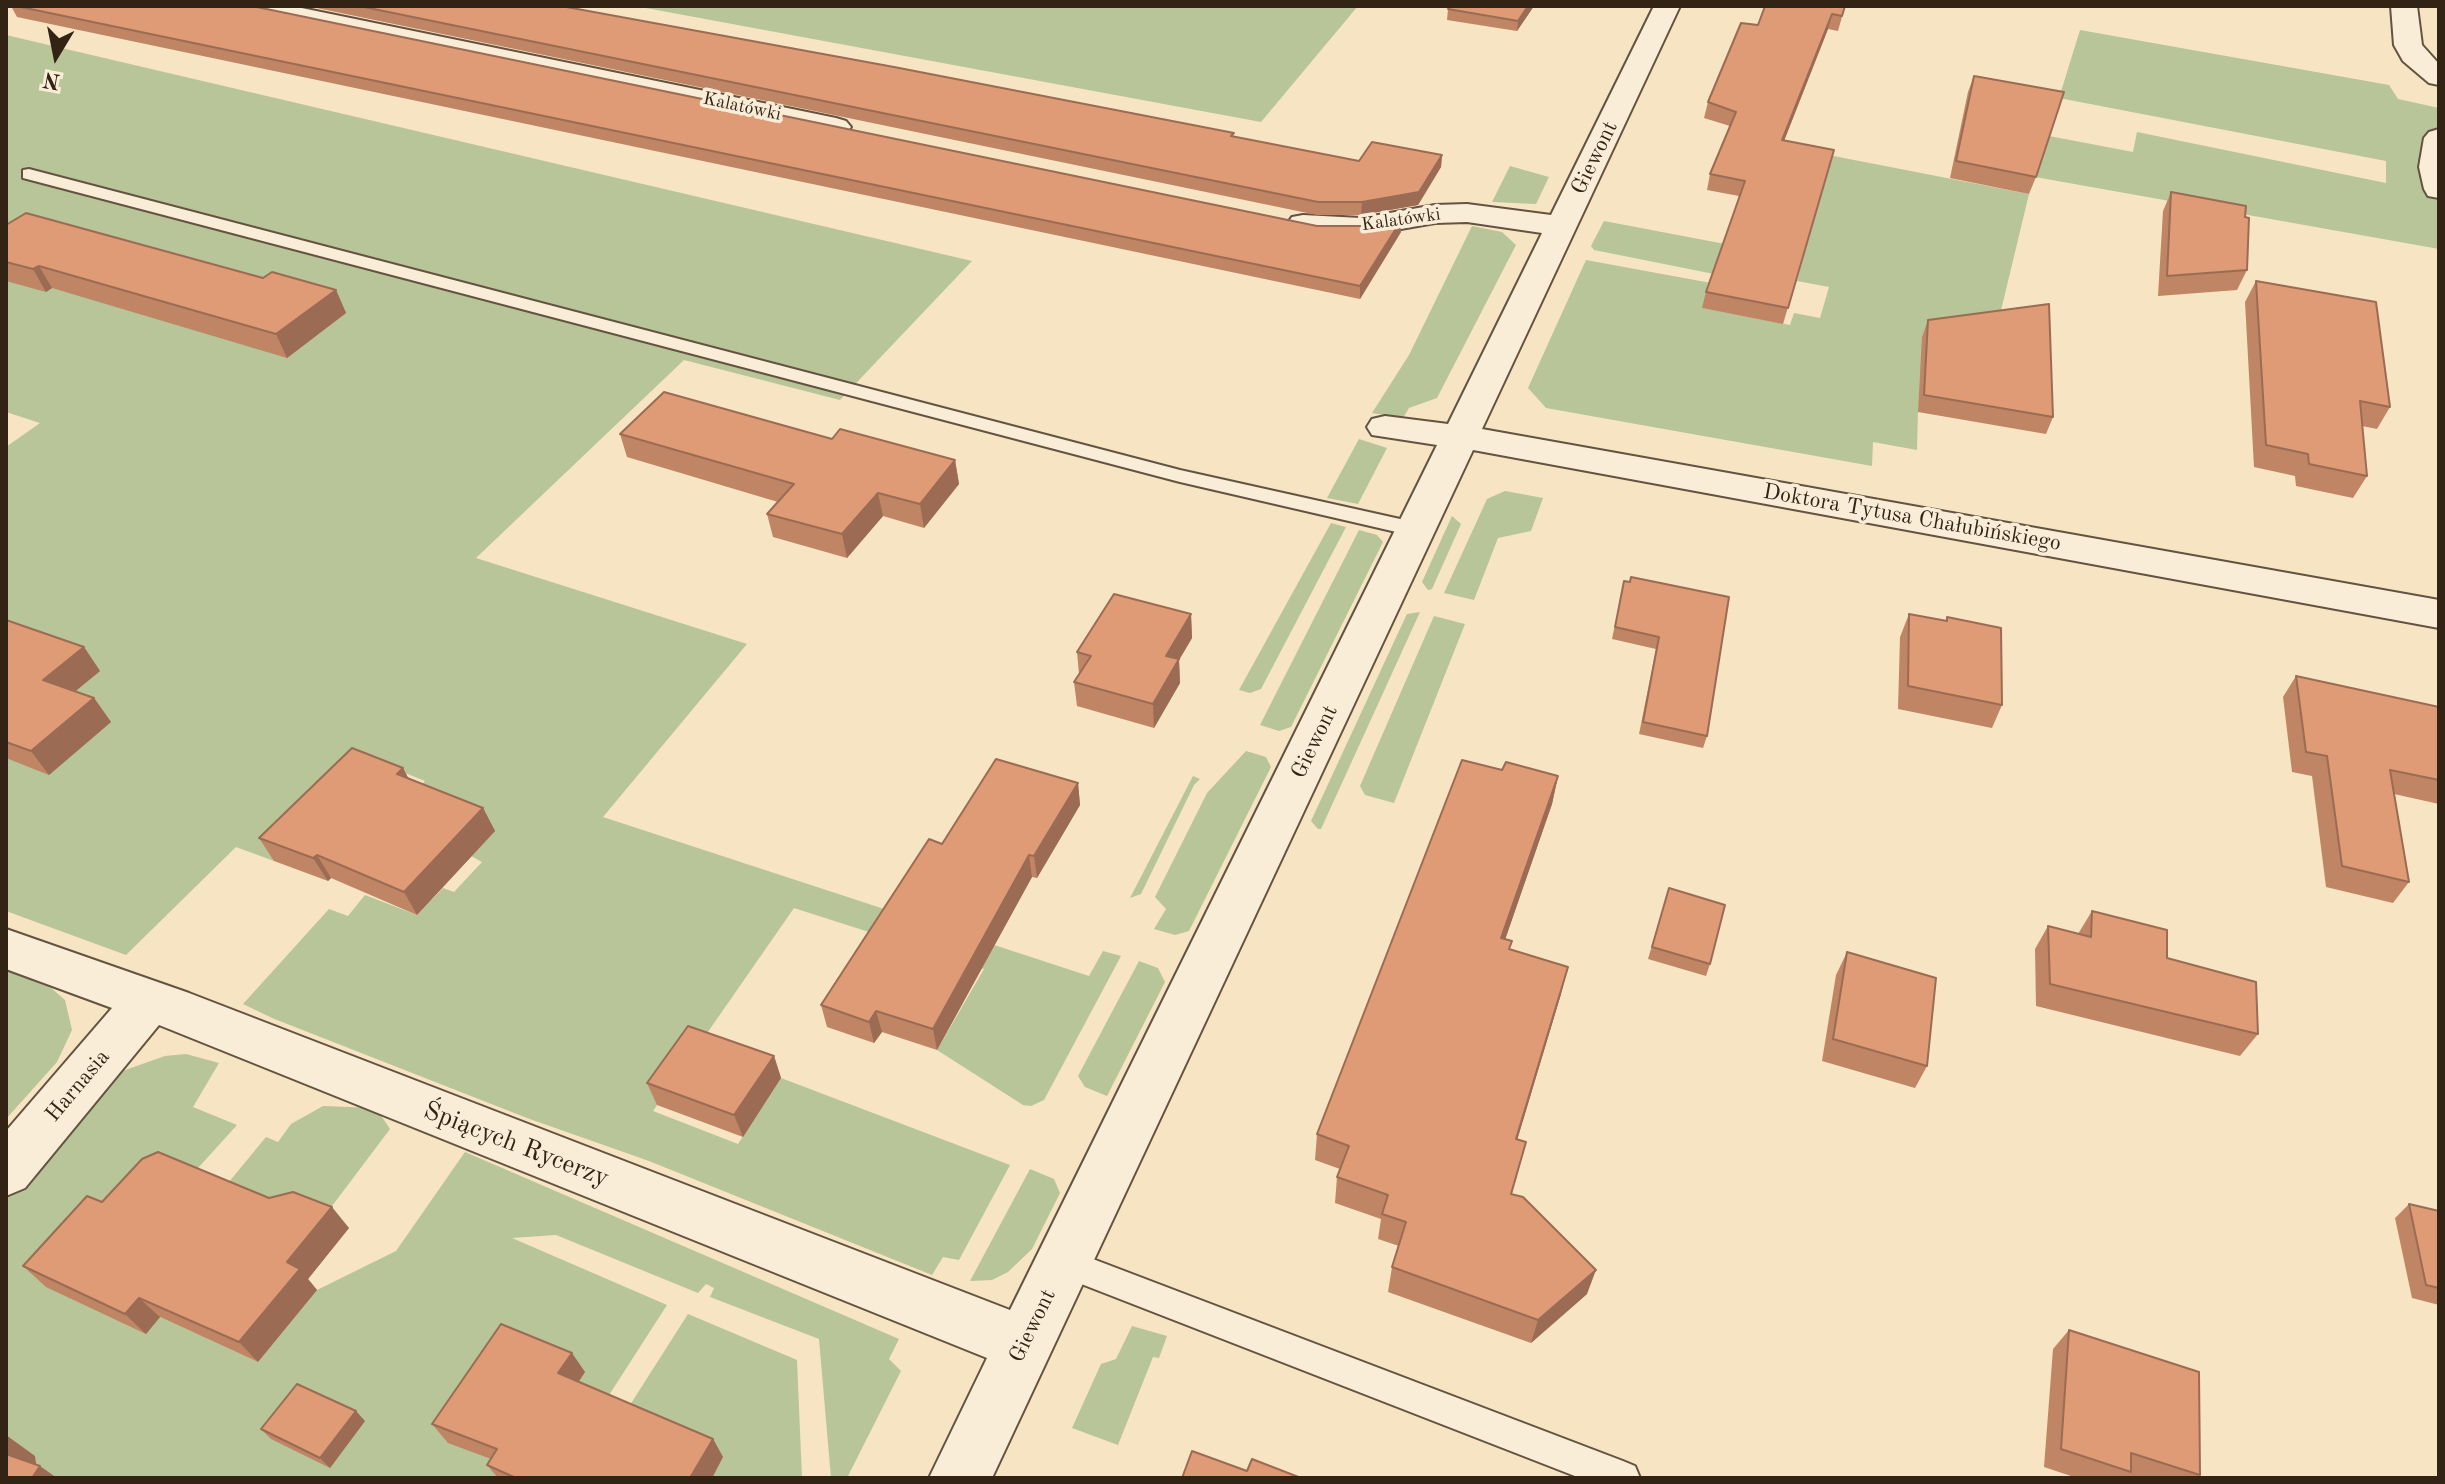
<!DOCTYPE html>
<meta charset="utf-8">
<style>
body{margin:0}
#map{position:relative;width:2445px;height:1484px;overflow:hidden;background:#f7e4c3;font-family:"Old Standard TT",serif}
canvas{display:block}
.frame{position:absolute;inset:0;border:8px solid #322315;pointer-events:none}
.north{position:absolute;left:16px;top:16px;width:80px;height:80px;-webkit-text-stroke:6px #faedd8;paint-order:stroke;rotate:190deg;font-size:22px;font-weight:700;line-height:32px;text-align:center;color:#322315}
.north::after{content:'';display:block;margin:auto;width:28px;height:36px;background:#322315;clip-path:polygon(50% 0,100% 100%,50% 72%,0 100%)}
</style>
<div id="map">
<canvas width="2445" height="1484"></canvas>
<div class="frame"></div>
<div class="north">N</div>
</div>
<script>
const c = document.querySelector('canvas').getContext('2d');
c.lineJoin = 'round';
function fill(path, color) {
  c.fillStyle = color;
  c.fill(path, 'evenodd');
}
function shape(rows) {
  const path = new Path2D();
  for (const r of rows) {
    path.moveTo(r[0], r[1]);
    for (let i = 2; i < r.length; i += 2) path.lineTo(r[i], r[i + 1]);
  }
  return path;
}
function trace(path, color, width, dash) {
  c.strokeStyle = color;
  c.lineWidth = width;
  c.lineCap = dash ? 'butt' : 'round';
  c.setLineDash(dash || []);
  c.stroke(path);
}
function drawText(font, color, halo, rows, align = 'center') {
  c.font = font + ' "Old Standard TT",serif';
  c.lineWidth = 7;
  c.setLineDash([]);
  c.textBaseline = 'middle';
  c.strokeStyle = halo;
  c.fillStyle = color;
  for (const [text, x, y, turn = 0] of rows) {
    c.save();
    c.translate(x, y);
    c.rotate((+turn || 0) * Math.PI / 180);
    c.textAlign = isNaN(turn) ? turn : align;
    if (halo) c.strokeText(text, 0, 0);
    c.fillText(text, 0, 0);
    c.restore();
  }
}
fill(shape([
 [635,6,1358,6,1261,122],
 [2080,30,2389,85,2398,99,2439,108,2439,249,2035,177,2049,136,2133,152,2137,132,2386,183,2386,161,2059,98],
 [6,35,972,261,840,400,684,360,476,558,747,644,603,817,1089,976,1103,951,1121,956,1044,1100,1031,1106,1023,1105,937,1050,984,969,794,908,653,1111,738,1144,781,1078,1010,1165,959,1260,943,1257,932,1275,649,1161,527,1118,272,1018,243,1004,329,909,348,916,365,895,417,915,443,888,454,892,482,862,394,814,425,781,395,769,365,772,274,861,236,847,126,955,6,911,6,447,40,423,6,412],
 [1813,152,2029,194,1997,327,1918,412,1917,450,1873,442,1872,466,1546,408,1528,388,1586,260,1711,283,1703,308,1790,325,1794,313,1820,318,1829,287,1797,281,1810,234,1787,229],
 [1510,166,1549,177,1536,204,1492,202],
 [1604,221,1725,244,1714,274,1594,250,1591,246],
 [1472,226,1502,232,1516,245,1437,398,1409,408,1403,418,1372,413,1409,355],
 [1359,439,1387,448,1358,504,1327,498],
 [1505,491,1543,498,1531,531,1498,538,1474,600,1444,593,1487,499],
 [1452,516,1461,524,1432,589,1428,590,1422,582],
 [1331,523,1346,527,1261,689,1250,693,1239,690],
 [1359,530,1377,535,1383,542,1291,727,1279,731,1260,725],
 [1420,612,1321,829,1318,829,1311,821,1399,631,1407,614],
 [1434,616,1465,624,1394,803,1365,795,1360,786],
 [1246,751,1266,757,1271,767,1189,931,1175,935,1154,929,1166,909,1155,897,1207,793],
 [1193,776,1200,779,1194,785,1141,894,1130,898],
 [1139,961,1158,968,1165,982,1107,1096,1085,1087,1078,1076],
 [6,970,51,988,65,1000,72,1030,57,1062,6,1119],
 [186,1054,219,1063,193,1107,237,1125,189,1178,160,1317,258,1362,317,1290,396,1251,465,1152,899,1339,889,1359,901,1371,847,1478,831,1478,819,1339,710,1297,714,1288,706,1284,698,1293,556,1235,512,1238,667,1305,602,1406,571,1393,584,1372,449,1442,512,1467,505,1478,39,1478,6,1466,6,1188,111,1075,165,1056],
 [323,1106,376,1108,390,1129,323,1218,210,1205,266,1137,278,1142,291,1124],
 [1030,1169,1054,1179,1060,1193,1032,1249,1008,1272,992,1280,970,1281],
 [688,1314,797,1360,802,1478,711,1478,723,1457,623,1416],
 [1132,1326,1167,1336,1159,1358,1153,1357,1118,1445,1072,1428,1101,1364,1116,1359]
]), '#b7c598');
const service = shape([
 [29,169,1180,470,1418,523,1429,530,1418,537,1180,482,23,178,23,170,29,169],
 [1064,1248,1623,1461,1635,1466,1640,1478,1580,1478,1053,1273,1049,1263,1053,1253,1064,1248]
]);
const minor = shape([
 [241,6,292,6,836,118,846,121,851,127,846,133,836,136,254,14,241,6],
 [1654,6,1680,6,1482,429,2439,600,2439,628,1473,450,992,1478,929,1478,987,1358,159,1025,25,1188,6,1196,6,1131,112,1008,6,969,6,929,189,993,1010,1310,1437,445,1372,435,1367,427,1372,419,1385,416,1448,424,1542,233,1467,222,1435,223,1361,236,1303,233,1292,231,1287,224,1292,217,1303,215,1361,218,1435,205,1467,204,1551,215,1654,6],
 [2391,6,2417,6,2422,45,2439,64,2439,85,2429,83,2403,61,2394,45,2391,6],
 [2439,129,2439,198,2428,196,2424,189,2419,167,2424,138,2429,132,2439,129]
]);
trace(service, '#635340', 4);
trace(minor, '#635340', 4);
fill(service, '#faedd8');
fill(minor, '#faedd8');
fill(shape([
 [11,6,252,6,1317,226,1401,232,1360,299,17,17],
 [307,6,561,6,1359,161,1442,155,1441,167,1418,205,1361,215,1317,215],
 [1534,6,1517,31,1447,20,1448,9],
 [1845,6,1838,31,1828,29,1784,141,1834,150,1783,324,1702,308,1706,292,1739,196,1707,190,1710,174,1730,126,1704,118,1708,102,1758,25],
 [1974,76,2036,177,2029,194,1950,178,1968,92],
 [2171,192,2245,217,2247,270,2237,290,2158,296,2163,211],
 [6,225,263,278,336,290,346,313,287,358,52,288,46,292,6,281],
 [2256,281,2390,407,2377,429,2362,426,2367,476,2353,498,2296,486,2295,476,2254,467,2245,302],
 [1928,320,2053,417,2046,434,1918,412,1922,337],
 [620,434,832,439,955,460,959,484,924,528,883,516,847,558,773,537,767,514,778,502,627,457],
 [1631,577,1707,736,1703,748,1639,734,1656,649,1612,639,1624,581,1630,582],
 [1191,614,1192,638,1179,660,1180,683,1154,728,1077,706,1074,682,1079,674,1077,652],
 [1909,614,1946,621,1947,617,2002,705,1992,728,1898,709,1900,637],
 [6,620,84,647,100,671,75,691,94,698,111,722,49,775,6,758],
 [2296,676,2439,707,2439,804,2394,794,2409,882,2393,903,2326,887,2312,776,2292,772,2283,697],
 [403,768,409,779,483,808,495,831,417,915,331,878,328,881,274,861,259,838],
 [1502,770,1558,776,1552,804,1505,939,1510,949,1561,994,1517,1139,1526,1142,1512,1194,1587,1294,1531,1343,1388,1292,1392,1267,1399,1246,1378,1239,1381,1219,1335,1203,1337,1177,1340,1169,1315,1160,1317,1134],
 [1078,783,1080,805,1037,878,1032,877,937,1050,882,1032,874,1043,827,1027,821,1005,942,844],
 [1669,888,1710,964,1706,976,1648,959],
 [2092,911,2167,958,2258,1034,2240,1056,2036,1006,2035,949,2048,926,2078,934],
 [1847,952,1927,1066,1915,1088,1822,1061,1836,975],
 [774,1056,781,1078,743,1137,657,1105,647,1083],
 [269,1198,349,1228,308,1279,317,1290,258,1362,160,1317,146,1334,46,1287,23,1266,102,1202],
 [2409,1204,2439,1211,2439,1305,2412,1298,2395,1218],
 [2069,1330,2200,1475,2196,1478,2134,1478,2126,1476,2124,1478,2077,1478,2044,1467,2053,1349],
 [585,1372,578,1382,713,1439,723,1457,712,1478,498,1478,487,1465,491,1459,448,1443,432,1424],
 [365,1421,330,1468,271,1439,261,1429]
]), '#bf8565');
fill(shape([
 [1528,6,1534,6,1517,31,1518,21],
 [1832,14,1828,29,1778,156,1782,140],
 [1442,155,1441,167,1418,205,1361,215,1362,202],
 [1402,219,1401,232,1360,299,1360,286],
 [39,266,52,288,46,292,33,269],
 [336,290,346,313,287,358,276,334],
 [955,460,959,484,924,528,920,504],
 [878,493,883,516,847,558,842,534],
 [1191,614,1192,638,1179,660,1180,683,1154,728,1153,704,1166,656],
 [84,647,100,671,60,704,43,680],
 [94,698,111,722,49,775,31,751],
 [403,768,415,792,397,774],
 [1558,776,1552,804,1496,966,1501,938],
 [1078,783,1080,805,1037,878,1034,856],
 [483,808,495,831,417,915,404,892],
 [317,855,331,878,328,881,313,858],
 [1029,855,1032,877,937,1050,933,1029],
 [1568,967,1561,994,1510,1164,1516,1139],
 [876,1011,882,1032,874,1043,869,1022],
 [774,1056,781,1078,743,1137,734,1115],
 [332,1207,349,1228,308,1279,317,1290,258,1362,239,1342,287,1262],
 [1596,1270,1587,1294,1531,1343,1538,1320],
 [139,1298,160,1317,146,1334,125,1314],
 [572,1353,585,1372,572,1392,558,1373],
 [356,1411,365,1421,330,1468,320,1458],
 [6,1435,35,1456,37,1470,40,1466,57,1478,32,1478,6,1455],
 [713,1439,723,1457,712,1478,690,1478]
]), '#9b6c53');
const building = shape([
 [16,6,252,6,1317,226,1362,226,1402,219,1360,286,16,6],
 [359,6,561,6,894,67,1234,133,1231,136,1359,161,1372,142,1442,155,1419,192,1362,202,1318,202,359,6],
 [1450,6,1528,6,1518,21,1448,9,1450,6],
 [1765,6,1845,6,1842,16,1832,14,1782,140,1834,150,1788,308,1706,292,1745,181,1710,174,1736,112,1708,102,1741,23,1758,25,1765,6],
 [1974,76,2064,92,2036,177,1956,161,1974,76],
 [2171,192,2246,206,2245,217,2249,218,2247,270,2167,276,2171,192],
 [26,213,263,278,272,272,336,290,276,334,39,266,33,269,6,262,6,225,26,213],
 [2256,281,2376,302,2390,407,2360,401,2367,476,2309,464,2308,454,2266,445,2256,281],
 [2049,304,2053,417,1924,395,1928,320,2049,304],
 [664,392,832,439,840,429,955,460,920,504,878,493,842,534,767,514,794,484,620,434,664,392],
 [1631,577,1729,597,1707,736,1643,722,1659,637,1615,627,1624,581,1630,582,1631,577],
 [1114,594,1191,614,1166,656,1179,659,1153,704,1074,682,1091,656,1077,652,1114,594],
 [1909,614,1947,621,1947,617,2001,628,2002,705,1908,686,1909,614],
 [6,620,84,647,43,680,94,698,31,751,6,742,6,620],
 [2296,676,2439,707,2439,780,2390,770,2409,882,2342,866,2327,756,2306,752,2296,676],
 [352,748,403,768,397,774,483,808,404,892,317,855,313,858,259,838,352,748],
 [996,759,1078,783,1034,856,1029,855,933,1029,876,1011,869,1022,821,1005,929,839,942,844,996,759],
 [1462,760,1502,770,1506,762,1558,776,1501,938,1512,941,1509,949,1568,967,1516,1139,1526,1142,1511,1194,1523,1197,1596,1270,1538,1320,1392,1267,1406,1222,1382,1214,1388,1195,1337,1177,1349,1146,1317,1134,1462,760],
 [1669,888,1725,905,1710,964,1652,947,1669,888],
 [2092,911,2167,930,2167,958,2256,982,2258,1034,2050,984,2048,926,2091,937,2092,911],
 [1847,952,1936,978,1927,1066,1833,1039,1847,952],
 [688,1026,774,1056,734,1115,647,1083,688,1026],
 [158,1152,269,1198,293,1192,332,1207,287,1262,300,1269,239,1342,139,1298,125,1314,23,1266,87,1196,102,1202,142,1159,158,1152],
 [2409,1204,2439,1211,2439,1288,2426,1285,2409,1204],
 [501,1324,572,1353,558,1373,713,1439,690,1478,516,1478,487,1465,497,1449,432,1424,501,1324],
 [2069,1330,2199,1372,2200,1475,2131,1453,2131,1472,2061,1449,2069,1330],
 [297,1384,356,1411,320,1458,261,1429,297,1384],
 [1192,1451,1247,1471,1252,1459,1301,1478,1182,1478,1192,1451],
 [6,1454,40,1466,32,1478,6,1478,6,1454]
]);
fill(building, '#de9b76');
trace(building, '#9b6c53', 2);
drawText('18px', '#322315', '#faedd8', [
 ["Kalatówki",742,107,12],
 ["Kalatówki",1401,220,-8]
]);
drawText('22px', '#322315', '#faedd8', [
 ["Giewont",1595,158,-64],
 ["Doktora Tytusa Chałubińskiego",1912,518,10],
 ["Giewont",1315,742,-64],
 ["Harnasia",78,1086,-50],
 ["Giewont",1033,1326,-64]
]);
drawText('26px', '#322315', '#faedd8', [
 ["Śpiących Rycerzy",516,1145,21]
]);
</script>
